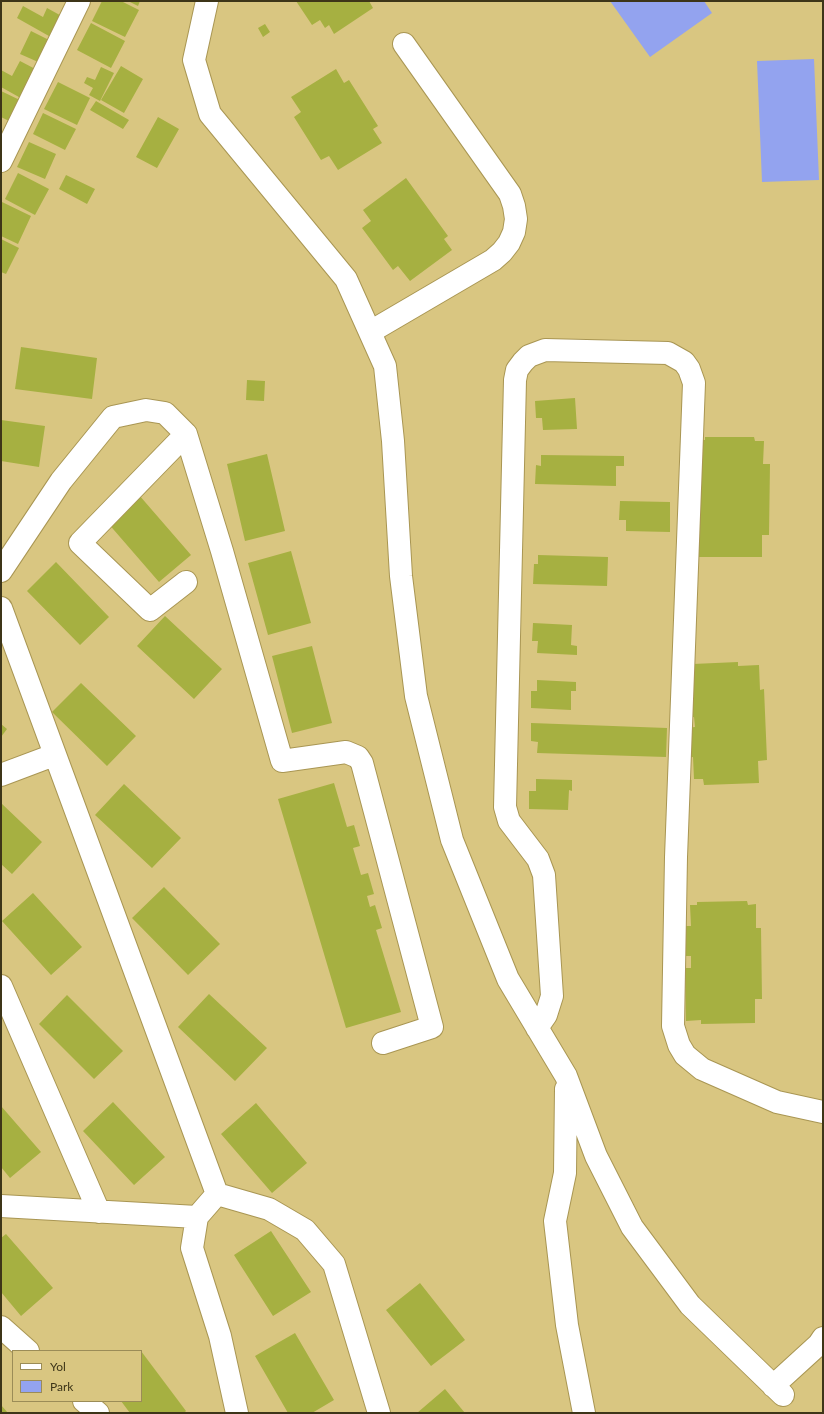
<!DOCTYPE html>
<style>
body{margin:0}
#map{position:relative;width:824px;height:1414px;overflow:hidden;background:#d9c681;font-family:Lato,sans-serif}
canvas{display:block}
.frame{position:absolute;inset:0;border:2px solid #3d3518;pointer-events:none}
.legend{position:absolute;left:12px;top:1350px;width:130px;height:52px;box-sizing:border-box;background:#d9c681;border:1px solid #9b8c57;margin:0;padding:5px 7px;list-style:none;font-size:12px;color:#3d3518}
.legend li{display:flex;align-items:center;gap:8px;height:20px}
.legend b{width:20px;border:1px solid #9b8c57}
</style>
<div id="map">
<canvas width="824" height="1414"></canvas>
<div class="frame"></div>
<ul class="legend">
<li><b style="height:5px;background:#fff"></b>Yol</li>
<li><b style="height:11px;background:#93a3ef"></b>Park</li>
</ul>
</div>
<script>
const c = document.querySelector('canvas').getContext('2d');
c.lineJoin = 'round';
function fill(path, color) {
  c.fillStyle = color;
  c.fill(path, 'evenodd');
}
function shape(rows) {
  const path = new Path2D();
  for (const r of rows) {
    path.moveTo(r[0], r[1]);
    for (let i = 2; i < r.length; i += 2) path.lineTo(r[i], r[i + 1]);
  }
  return path;
}
function trace(path, color, width, dash) {
  c.strokeStyle = color;
  c.lineWidth = width;
  c.lineCap = dash ? 'butt' : 'round';
  c.setLineDash(dash || []);
  c.stroke(path);
}
fill(shape([
 [610,1,704,1,712,13,650,57],
 [814,59,819,180,762,182,757,61]
]), '#93a3ef');
fill(shape([
 [102,1,121,1,139,10,125,37,92,21],
 [128,1,140,1,138,6],
 [296,1,369,1,373,8,334,34,329,25,325,28,320,20,312,25],
 [23,6,43,17,47,8,67,19,56,40,17,18],
 [91,23,125,41,111,68,77,50],
 [265,24,270,32,263,37,258,28],
 [31,31,55,43,45,65,20,54],
 [20,61,41,72,26,101,1,87,1,70,12,76],
 [121,66,143,79,124,113,101,100],
 [101,67,114,73,100,101,89,95,93,88,84,83,87,77,95,80],
 [336,69,344,83,349,80,378,126,373,129,382,143,338,170,329,156,321,160,294,117,301,112,291,97],
 [58,82,90,98,77,125,44,109],
 [1,91,26,103,15,124,1,117],
 [96,101,129,120,123,129,90,110],
 [43,113,76,129,65,150,33,134],
 [158,117,179,129,157,168,136,157],
 [29,142,56,154,45,179,17,167],
 [18,173,49,189,35,215,5,199],
 [66,175,95,189,87,204,59,189],
 [406,178,448,236,444,239,452,250,410,281,398,266,393,270,362,228,371,221,363,210],
 [2,202,31,216,18,244,1,236],
 [1,239,19,248,6,274,1,272],
 [21,347,97,358,92,399,15,389],
 [247,380,265,381,264,401,246,400],
 [575,398,577,429,543,430,542,418,536,418,535,401],
 [1,420,45,426,39,467,1,461],
 [705,437,754,437,755,441,764,441,763,464,770,464,769,535,762,535,762,557,696,557,699,440,705,440],
 [267,454,285,531,245,541,227,464],
 [541,455,624,456,624,466,616,466,616,486,535,484,536,465,541,466],
 [139,495,191,555,159,582,107,522],
 [620,501,670,502,670,532,626,531,626,520,619,520],
 [291,551,311,623,268,635,248,563],
 [538,555,608,557,607,586,533,584,534,564,538,564],
 [56,562,109,617,80,645,27,591],
 [165,616,222,669,194,699,137,646],
 [533,623,572,625,571,645,577,646,577,655,537,653,538,641,532,641],
 [312,646,332,723,292,733,272,656],
 [738,662,738,666,759,665,760,690,764,689,767,760,758,761,759,783,704,785,703,779,694,779,693,757,687,758,686,728,695,727,694,717,688,718,687,686,694,686,693,664],
 [537,680,576,682,576,691,571,691,571,710,531,708,531,691,537,691],
 [81,683,136,736,107,766,52,712],
 [531,723,667,728,666,757,537,753,538,742,531,741],
 [1,724,7,729,1,737],
 [536,779,572,780,572,791,569,790,568,810,529,809,529,791,536,791],
 [334,783,347,827,354,825,360,846,353,848,361,875,368,873,374,894,367,896,370,907,375,905,382,928,376,930,401,1012,346,1028,278,799],
 [124,784,181,838,152,868,95,815],
 [1,803,42,842,12,874,1,864],
 [164,887,220,944,188,975,132,918],
 [33,893,82,947,51,975,2,921],
 [747,901,748,905,756,904,756,928,761,928,762,999,755,999,755,1023,701,1024,701,1020,686,1021,685,968,691,968,691,956,685,956,684,926,691,926,690,905,697,905,697,902],
 [209,994,267,1048,235,1081,178,1027],
 [67,995,123,1051,94,1079,39,1024],
 [113,1102,165,1157,134,1185,83,1131],
 [256,1103,307,1163,272,1193,221,1134],
 [1,1106,41,1152,10,1178,1,1167],
 [271,1231,311,1292,273,1316,234,1255],
 [6,1234,53,1288,21,1316,1,1292,1,1238],
 [420,1283,465,1340,431,1366,386,1310],
 [295,1333,334,1400,312,1413,288,1413,255,1356],
 [141,1351,186,1411,184,1413,130,1413,121,1401,141,1401],
 [445,1389,465,1413,417,1413],
 [1,1405,8,1413,1,1413]
]), '#a6b041');
const minor = shape([
 [207,1,194,60,210,114,346,279,385,366,393,441,401,576,416,696,452,840,508,979,566,1076,596,1156,632,1227,690,1305,783,1395],
 [1,161,79,1],
 [370,332,493,260,502,252,509,243,514,232,516,219,514,206,510,194,404,44],
 [1,571,61,481,113,417,146,410,165,413,186,434,222,551,282,761,346,752,358,757,362,763,432,1027,383,1043],
 [186,582,150,610,80,543,186,434],
 [1,608,217,1194],
 [1,775,54,755],
 [1,986,99,1212],
 [537,1028,546,1015,552,996,544,875,538,859,509,821,505,807,515,380,517,370,523,362,529,356,545,350,668,353,684,362,689,369,694,383,676,857,673,1026,679,1045,685,1055,702,1069,777,1102,823,1112],
 [566,1089,565,1173,555,1221,567,1325,584,1413],
 [1,1206,197,1217],
 [1,1327,28,1351],
 [773,1386,819,1344,823,1338],
 [84,1401,98,1413],
 [237,1413,220,1336,192,1248,197,1217,217,1194,269,1209,305,1230,334,1264,379,1413]
]);
trace(minor, '#a99653', 24);
trace(minor, '#fff', 22);
</script>
